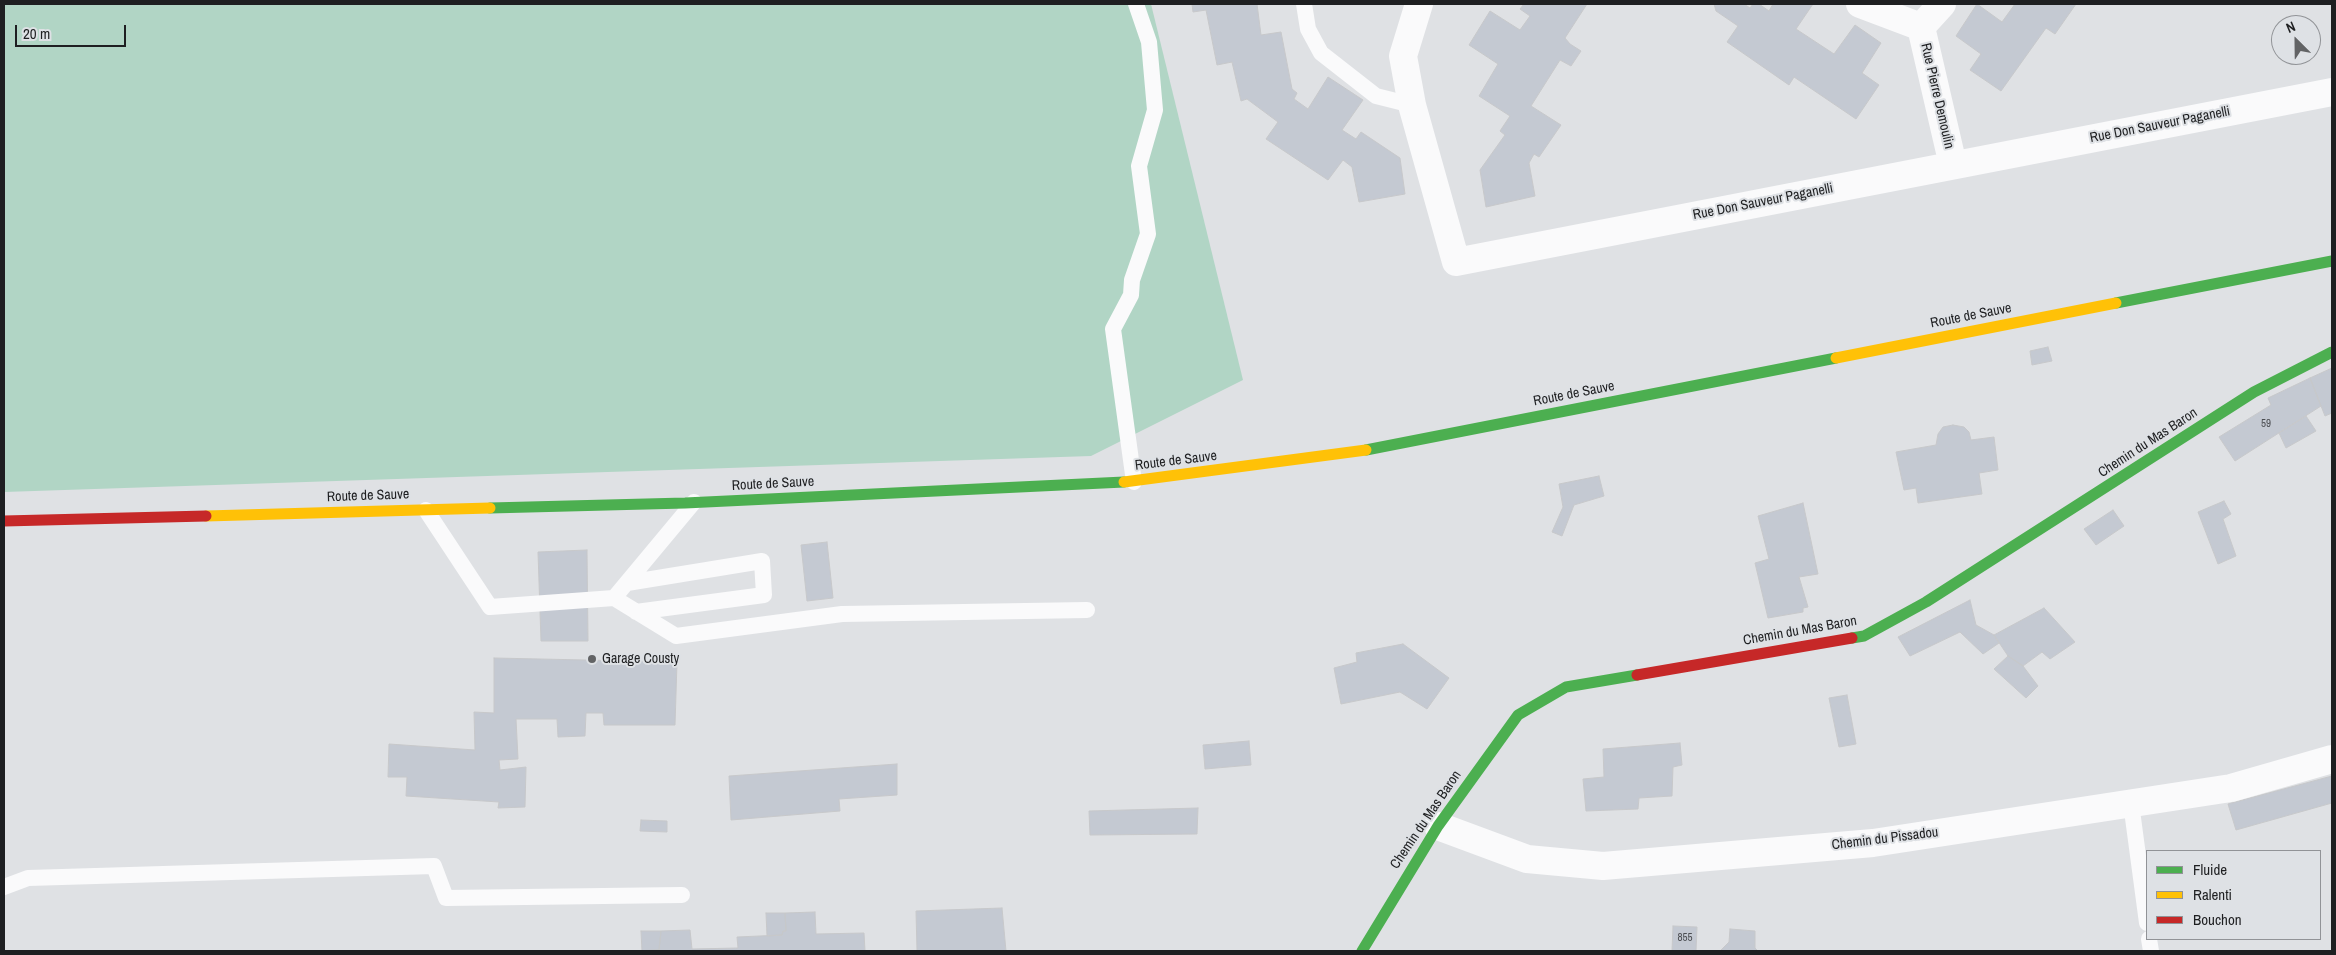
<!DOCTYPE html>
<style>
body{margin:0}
#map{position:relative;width:2336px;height:955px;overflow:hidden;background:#dfe1e4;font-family:"Archivo Narrow",sans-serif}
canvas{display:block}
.frame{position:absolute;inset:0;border:5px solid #1e1f21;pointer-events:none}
.legend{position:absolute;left:2146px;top:850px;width:175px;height:90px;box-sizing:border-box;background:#dee1e5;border:1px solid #919397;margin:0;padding:6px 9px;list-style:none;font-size:15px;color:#1e1f21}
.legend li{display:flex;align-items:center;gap:10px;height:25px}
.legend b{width:25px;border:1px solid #919397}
.north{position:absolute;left:2271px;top:15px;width:50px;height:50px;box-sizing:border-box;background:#dee1e5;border:1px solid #919397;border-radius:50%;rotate:337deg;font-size:14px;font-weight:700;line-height:20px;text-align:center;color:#1e1f21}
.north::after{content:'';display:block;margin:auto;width:18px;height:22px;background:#626365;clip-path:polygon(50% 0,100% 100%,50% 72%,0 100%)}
.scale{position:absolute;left:15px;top:25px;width:111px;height:22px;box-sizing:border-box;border:2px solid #1e1f21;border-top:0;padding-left:6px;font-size:15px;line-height:18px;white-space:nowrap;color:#1e1f21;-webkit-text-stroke:4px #dee1e5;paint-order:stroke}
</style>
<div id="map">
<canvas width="2336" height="955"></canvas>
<div class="frame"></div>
<ul class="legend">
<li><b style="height:6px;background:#4caf50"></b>Fluide</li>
<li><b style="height:6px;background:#ffc107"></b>Ralenti</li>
<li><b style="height:6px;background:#c62828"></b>Bouchon</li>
</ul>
<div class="north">N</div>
<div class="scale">20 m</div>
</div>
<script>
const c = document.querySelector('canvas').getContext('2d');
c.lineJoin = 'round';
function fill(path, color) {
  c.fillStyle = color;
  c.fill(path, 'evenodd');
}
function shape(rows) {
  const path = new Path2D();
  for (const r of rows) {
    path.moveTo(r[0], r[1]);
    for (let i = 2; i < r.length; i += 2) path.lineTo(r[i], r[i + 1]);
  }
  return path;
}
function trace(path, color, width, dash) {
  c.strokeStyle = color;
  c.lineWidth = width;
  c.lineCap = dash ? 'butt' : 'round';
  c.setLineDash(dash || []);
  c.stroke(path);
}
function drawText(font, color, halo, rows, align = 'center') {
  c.font = font + ' "Archivo Narrow",sans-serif';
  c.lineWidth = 4;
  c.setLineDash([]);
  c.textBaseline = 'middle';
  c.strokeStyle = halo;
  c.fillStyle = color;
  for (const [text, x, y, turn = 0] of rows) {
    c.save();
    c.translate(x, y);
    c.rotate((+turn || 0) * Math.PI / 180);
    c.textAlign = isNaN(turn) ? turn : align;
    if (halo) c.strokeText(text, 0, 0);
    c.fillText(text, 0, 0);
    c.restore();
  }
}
fill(shape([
 [4,4,1151,4,1243,380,1091,456,4,492]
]), '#b1d5c5');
const building = shape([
 [1192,4,1257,4,1261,35,1281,32,1292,89,1297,93,1294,99,1308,109,1328,77,1363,100,1342,130,1356,139,1361,132,1400,158,1405,194,1359,202,1352,167,1343,160,1328,180,1266,139,1278,122,1247,99,1241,101,1232,62,1217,65,1206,10,1193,12,1192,4],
 [1524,4,1587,4,1565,38,1570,44,1581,51,1571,66,1560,60,1531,106,1561,125,1539,157,1534,154,1529,163,1535,196,1486,207,1480,170,1505,135,1500,131,1510,116,1479,96,1498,64,1469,45,1490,11,1520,30,1530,16,1520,9,1524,4],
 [1714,4,1744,4,1750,8,1753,4,1759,4,1769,11,1773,4,1813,4,1796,29,1834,54,1855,25,1881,43,1862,73,1879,85,1856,119,1794,77,1789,85,1727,42,1738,26,1716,11,1714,4],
 [1977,4,2002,22,2015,4,2076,4,2055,34,2046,28,2001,91,1970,70,1981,54,1956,36,1977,4],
 [2048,347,2052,361,2032,365,2030,351,2048,347],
 [2332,368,2332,413,2325,416,2310,378,2332,368],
 [2310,378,2321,406,2235,461,2219,437,2271,405,2268,398,2310,378],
 [2306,416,2316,431,2286,448,2279,433,2306,416],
 [1953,425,1964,427,1969,432,1971,440,1994,437,1998,470,1979,473,1982,494,1918,503,1916,488,1904,490,1896,452,1936,445,1938,434,1943,427,1953,425],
 [1599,476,1604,496,1574,505,1562,536,1552,532,1563,507,1559,484,1599,476],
 [2224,501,2231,514,2223,519,2236,556,2218,564,2198,512,2224,501],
 [1803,503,1818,574,1799,577,1808,607,1803,608,1803,612,1768,618,1755,563,1769,559,1758,516,1803,503],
 [2113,510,2124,526,2096,545,2084,529,2113,510],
 [827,542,833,598,807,601,801,545,827,542],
 [587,550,588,641,541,641,538,552,587,550],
 [1970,600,1976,625,1994,635,1999,643,1983,654,1960,632,1910,656,1898,637,1970,600],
 [2044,608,2075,642,2050,659,2042,652,2023,666,2008,656,1994,635,2044,608],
 [1403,644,1449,678,1427,709,1400,692,1341,704,1334,668,1357,662,1356,653,1403,644],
 [2008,656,2023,666,2038,686,2026,698,1994,669,2008,656],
 [494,658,677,662,675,725,604,725,603,713,586,713,585,736,558,737,557,719,516,719,518,759,499,760,500,770,526,767,525,807,498,808,499,802,406,796,407,777,388,777,389,744,475,750,474,712,494,713,494,658],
 [1847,695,1856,744,1839,747,1829,698,1847,695],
 [1249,741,1251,765,1205,769,1203,745,1249,741],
 [1680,743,1682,765,1673,767,1672,796,1639,798,1638,809,1586,811,1583,779,1604,777,1603,749,1680,743],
 [897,764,897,795,839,799,840,811,731,820,729,776,897,764],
 [2332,776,2332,803,2236,830,2228,804,2332,776],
 [1198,808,1197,834,1090,835,1089,811,1198,808],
 [641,820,667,821,667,832,640,831,641,820],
 [1002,908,1006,951,917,951,916,911,1002,908],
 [815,912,816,934,864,933,865,951,632,951,659,950,661,931,690,930,692,949,738,948,737,937,782,935,783,931,786,931,785,913,815,912],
 [766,913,785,913,786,931,783,931,782,935,767,936,766,913],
 [1673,926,1697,927,1696,951,1672,951,1673,926],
 [1730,929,1755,931,1755,948,1758,951,1720,951,1729,942,1730,929],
 [641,931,661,931,659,950,642,951,641,931]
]);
fill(building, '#c4c9d2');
trace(building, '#c7c8ca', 1);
trace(shape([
 [1304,4,1308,29,1321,53,1376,96,1412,105],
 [1134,482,1113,329,1131,295,1132,280,1148,234,1139,166,1155,110,1149,42,1136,4],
 [426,510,490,607,614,598,694,502],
 [627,583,762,561,764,595,636,612],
 [614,598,676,636,842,614,1087,610],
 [2131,803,2147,923],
 [4,887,28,878,434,866,446,898,682,895],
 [2149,939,2151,951]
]), '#fafafb', 16);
trace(shape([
 [1419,4,1403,56,1412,105,1456,262,2332,92],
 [1860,4,1921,27,1953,165],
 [1921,27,1942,4],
 [1438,826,1527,859,1603,866,1873,843,2231,788,2332,759]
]), '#fafafb', 28);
trace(shape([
 [2116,303,2332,261],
 [1366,450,1836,358],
 [490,508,685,503,1124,482],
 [1852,638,1864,636,1926,602,2254,392,2332,352],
 [1362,951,1438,826,1518,715,1566,687,1637,675]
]), '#4caf50', 11);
trace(shape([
 [1836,358,2116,303],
 [1124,482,1366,450],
 [206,516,490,508]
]), '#ffc107', 11);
trace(shape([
 [4,521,206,516],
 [1637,675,1852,638]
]), '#c62828', 11);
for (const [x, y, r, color] of [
 [592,659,5,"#626365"]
]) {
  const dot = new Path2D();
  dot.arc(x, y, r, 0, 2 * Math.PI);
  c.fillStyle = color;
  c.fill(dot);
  trace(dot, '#dee1e5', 2);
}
drawText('11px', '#4b4d51', null, [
 ["59",2266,424],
 ["855",1685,938]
]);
drawText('14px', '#1e1f21', '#dee1e5', [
 ["Rue Pierre Demoulin",1937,96,77],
 ["Rue Don Sauveur Paganelli",2160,125,-11],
 ["Rue Don Sauveur Paganelli",1763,202,-11],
 ["Route de Sauve",1971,316,-11],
 ["Route de Sauve",1574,394,-11],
 ["Chemin du Mas Baron",2148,443,-33],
 ["Route de Sauve",1176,461,-7],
 ["Route de Sauve",773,484,-3],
 ["Route de Sauve",368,496,-2],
 ["Chemin du Mas Baron",1800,631,-10],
 ["Chemin du Mas Baron",1426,820,-56],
 ["Chemin du Pissadou",1885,839,-7]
]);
drawText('14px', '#1e1f21', '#dee1e5', [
 ["Garage Cousty",602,659]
], 'left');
</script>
